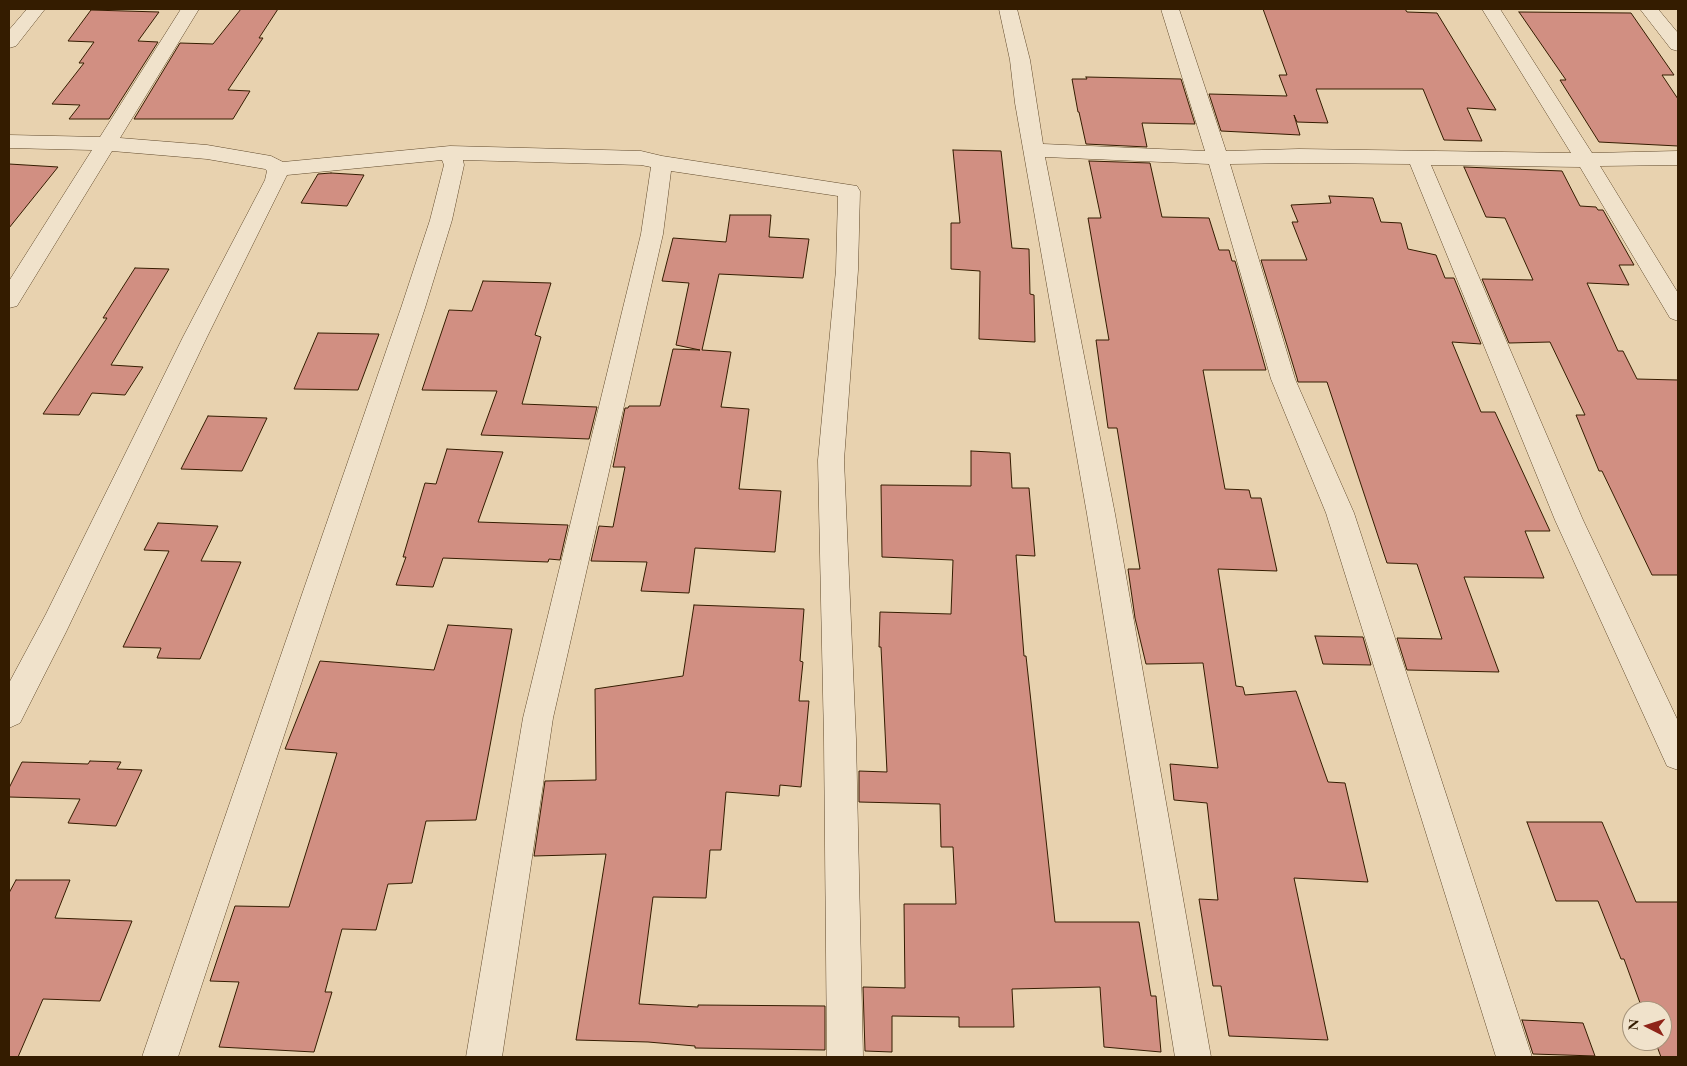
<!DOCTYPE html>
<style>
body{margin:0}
#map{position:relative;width:1687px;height:1066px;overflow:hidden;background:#e8d2af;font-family:"EB Garamond",serif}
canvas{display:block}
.frame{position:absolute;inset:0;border:10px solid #341c00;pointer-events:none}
.north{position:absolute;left:1622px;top:1001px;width:50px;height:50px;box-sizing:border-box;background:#f0e2cb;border:1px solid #a5937a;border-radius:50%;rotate:275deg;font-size:14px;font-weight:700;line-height:20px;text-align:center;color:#341c00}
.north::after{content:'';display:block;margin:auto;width:18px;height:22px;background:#8f2418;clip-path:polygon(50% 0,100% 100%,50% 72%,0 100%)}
</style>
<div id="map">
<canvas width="1687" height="1066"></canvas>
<div class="frame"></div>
<div class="north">N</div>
</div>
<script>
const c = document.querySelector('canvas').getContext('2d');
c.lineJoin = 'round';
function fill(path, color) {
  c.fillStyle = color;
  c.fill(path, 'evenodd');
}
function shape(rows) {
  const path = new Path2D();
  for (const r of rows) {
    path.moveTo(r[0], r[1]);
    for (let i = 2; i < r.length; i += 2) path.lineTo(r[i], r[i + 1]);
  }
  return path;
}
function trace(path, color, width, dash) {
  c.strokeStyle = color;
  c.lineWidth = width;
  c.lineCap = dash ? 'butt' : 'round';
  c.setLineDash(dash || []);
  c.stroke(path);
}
const building = shape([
 [241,9,278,9,259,38,263,38,228,90,250,91,233,119,134,119,180,43,213,44,241,9],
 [1263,9,1405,9,1407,12,1437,13,1496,110,1467,108,1482,141,1444,140,1423,89,1316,89,1328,123,1297,122,1294,115,1300,135,1221,131,1209,94,1287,96,1279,75,1287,75,1263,9],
 [91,10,159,12,138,41,158,42,109,119,69,119,80,105,52,104,84,63,79,63,94,42,68,41,91,10],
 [1519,12,1631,13,1674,75,1662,75,1678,99,1678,146,1599,142,1560,80,1566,80,1519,12],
 [1086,77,1181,79,1195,124,1142,123,1147,147,1086,144,1079,112,1078,112,1072,79,1087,79,1086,77],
 [953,150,1001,151,1012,248,1029,249,1030,294,1034,295,1035,342,979,339,980,271,951,269,951,223,960,223,953,150],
 [1089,161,1150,163,1162,217,1209,218,1219,250,1229,250,1232,261,1235,261,1266,370,1203,370,1225,489,1249,490,1251,498,1261,498,1277,571,1218,569,1236,686,1243,687,1245,695,1296,691,1328,782,1345,783,1368,882,1294,878,1328,1040,1229,1036,1221,986,1213,986,1199,899,1218,900,1207,803,1174,800,1170,764,1218,768,1203,663,1146,664,1135,618,1128,569,1140,569,1117,428,1108,428,1096,340,1109,340,1088,218,1101,218,1089,161],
 [9,164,58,167,9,228,9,164],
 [1464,167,1562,171,1580,206,1596,207,1598,210,1603,210,1634,265,1619,265,1629,285,1587,283,1618,351,1623,351,1637,379,1678,380,1678,575,1652,575,1602,471,1599,471,1576,415,1585,415,1550,342,1509,343,1482,279,1533,280,1505,218,1486,217,1464,167],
 [331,173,364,175,347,206,301,203,318,174,331,173],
 [1329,196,1373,198,1381,222,1401,223,1408,249,1436,255,1445,278,1454,278,1481,344,1452,342,1481,412,1495,412,1550,531,1525,531,1544,578,1464,577,1499,672,1407,670,1397,638,1442,639,1417,564,1387,563,1327,382,1298,382,1297,378,1261,260,1307,260,1292,222,1298,222,1291,205,1331,203,1329,196],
 [730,215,771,215,769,237,809,239,803,278,719,274,702,350,731,352,721,407,749,409,739,489,781,491,775,552,695,548,689,593,641,591,647,562,591,561,599,526,613,527,625,467,613,467,625,408,628,408,629,406,660,406,673,349,700,350,676,345,689,283,662,281,673,238,726,242,730,215],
 [135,268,169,269,111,365,143,367,125,395,92,393,79,415,43,414,107,318,103,318,135,268],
 [483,281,551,283,535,335,541,337,522,404,597,407,589,439,481,435,497,391,422,390,449,310,472,311,483,281],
 [318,333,379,334,358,390,294,389,318,333],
 [208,416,267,418,242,471,181,469,208,416],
 [447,449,503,452,478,522,568,525,560,560,549,559,548,562,443,558,433,587,396,585,406,557,403,557,425,483,436,484,447,449],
 [971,451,1010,453,1012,488,1029,488,1035,556,1016,555,1024,656,1026,656,1055,922,1139,922,1151,996,1156,996,1161,1052,1104,1047,1100,987,1012,989,1014,1027,959,1027,959,1017,892,1016,892,1052,865,1051,863,987,905,988,904,904,956,904,953,847,941,847,940,804,859,802,859,771,887,772,881,647,879,647,880,612,951,614,953,560,882,557,881,485,971,486,971,451],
 [158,523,218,526,201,561,241,562,200,659,157,658,161,648,123,647,169,551,144,550,158,523],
 [694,605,804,609,800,661,803,662,799,701,809,701,801,787,780,785,779,796,726,792,721,850,710,850,706,898,653,897,639,1004,698,1007,698,1005,825,1006,825,1050,695,1048,695,1046,648,1042,576,1040,606,854,534,856,545,781,596,780,595,689,683,676,694,605],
 [448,625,512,629,476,820,426,821,412,883,388,884,376,930,342,929,325,992,332,992,314,1052,219,1047,239,982,210,981,235,906,289,907,337,753,285,749,320,661,434,670,448,625],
 [1315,636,1363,637,1371,665,1323,664,1315,636],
 [90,761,121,762,117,769,142,770,116,826,68,823,80,799,9,797,9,788,22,762,88,764,90,761],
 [1527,822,1602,822,1636,902,1678,902,1678,1057,1661,1057,1655,1041,1662,1041,1662,1011,1643,1011,1624,959,1621,959,1598,901,1556,901,1527,822],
 [16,880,70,880,55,918,132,921,100,1001,43,999,18,1057,9,1057,9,893,16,880],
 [1522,1020,1583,1023,1595,1056,1533,1054,1522,1020]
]);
fill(building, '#d18f82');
trace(building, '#341c00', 1);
const minor = shape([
 [27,9,45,9,16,46,9,48,9,30,27,9],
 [181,9,199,9,120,138,207,145,271,156,283,162,450,146,641,151,662,156,857,186,860,191,858,270,844,460,856,739,863,1057,827,1057,824,739,818,460,836,270,838,196,671,171,663,234,553,718,502,1057,466,1057,523,718,641,234,651,167,641,165,463,160,464,165,452,220,425,308,178,1057,142,1057,401,308,430,220,444,165,442,160,287,175,207,337,66,632,20,723,9,728,9,683,46,614,183,337,265,180,267,171,265,169,207,159,112,151,17,306,9,308,9,281,92,150,9,148,9,135,100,137,181,9],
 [999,9,1017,9,1030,60,1043,144,1205,151,1161,9,1179,9,1226,151,1299,149,1571,153,1482,9,1500,9,1592,153,1678,151,1678,165,1600,166,1678,293,1678,321,1670,318,1580,167,1431,165,1583,520,1678,721,1678,770,1667,766,1555,520,1410,164,1299,163,1230,164,1295,379,1354,513,1532,1057,1496,1057,1326,513,1271,379,1209,164,1045,157,1115,514,1211,1057,1175,1057,1087,514,1015,103,1010,60,999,9],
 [1640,9,1658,9,1678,33,1678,51,1671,49,1640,9]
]);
trace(minor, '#614a2c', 1);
fill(minor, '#f0e2cb');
</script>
